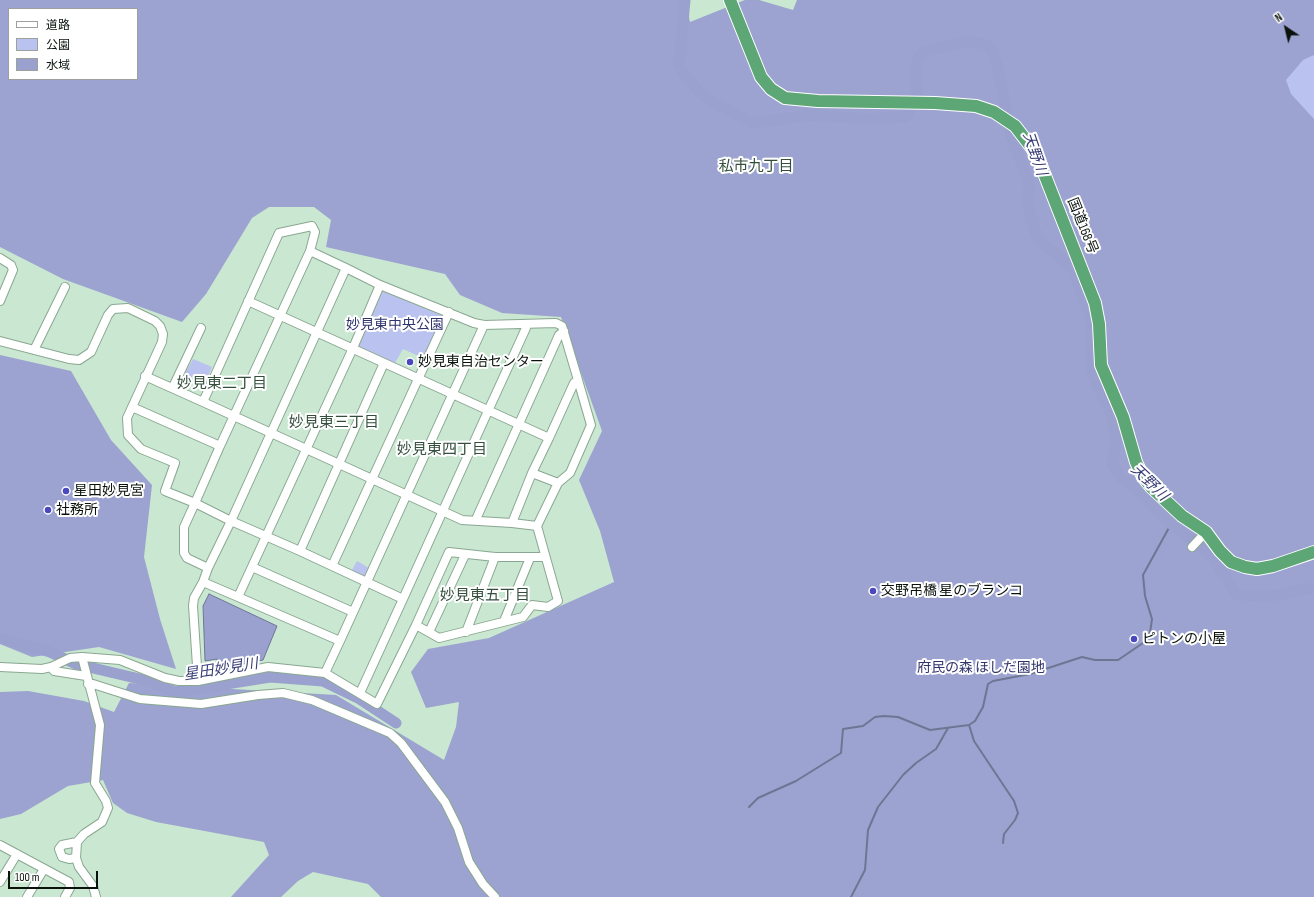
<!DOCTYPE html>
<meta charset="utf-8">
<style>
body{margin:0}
#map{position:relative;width:1314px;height:897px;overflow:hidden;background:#c9e7d1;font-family:"Sofia Sans Condensed","Noto Sans JP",sans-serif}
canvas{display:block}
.legend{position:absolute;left:8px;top:8px;width:130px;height:72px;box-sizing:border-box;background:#fff;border:1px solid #9da19e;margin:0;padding:5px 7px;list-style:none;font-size:12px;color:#09130c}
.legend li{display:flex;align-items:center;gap:8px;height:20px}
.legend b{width:20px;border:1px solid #9da19e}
.north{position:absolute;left:1266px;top:8px;width:40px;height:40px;-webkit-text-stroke:3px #fff;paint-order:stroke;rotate:325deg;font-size:11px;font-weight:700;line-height:16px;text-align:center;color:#09130c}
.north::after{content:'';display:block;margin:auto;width:14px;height:18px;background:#09130c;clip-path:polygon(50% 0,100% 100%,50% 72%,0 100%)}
.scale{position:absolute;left:8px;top:871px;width:90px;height:18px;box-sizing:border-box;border:2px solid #09130c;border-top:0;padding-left:5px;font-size:12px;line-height:14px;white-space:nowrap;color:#09130c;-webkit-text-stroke:3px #fff;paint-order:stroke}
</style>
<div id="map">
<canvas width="1314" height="897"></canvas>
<ul class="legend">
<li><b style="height:5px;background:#fff"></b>道路</li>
<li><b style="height:11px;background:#bac2f0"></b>公園</li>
<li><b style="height:11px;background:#9aa1ce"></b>水域</li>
</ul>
<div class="north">N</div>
<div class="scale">100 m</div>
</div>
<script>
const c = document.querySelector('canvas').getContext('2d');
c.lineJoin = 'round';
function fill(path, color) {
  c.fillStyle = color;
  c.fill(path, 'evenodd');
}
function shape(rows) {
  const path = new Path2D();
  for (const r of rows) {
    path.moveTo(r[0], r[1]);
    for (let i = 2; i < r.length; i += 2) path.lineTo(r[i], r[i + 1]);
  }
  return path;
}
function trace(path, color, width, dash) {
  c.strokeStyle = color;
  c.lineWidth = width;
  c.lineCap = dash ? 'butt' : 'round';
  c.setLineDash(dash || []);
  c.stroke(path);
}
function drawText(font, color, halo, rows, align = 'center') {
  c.font = font + ' "Sofia Sans Condensed","Noto Sans JP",sans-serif';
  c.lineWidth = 4;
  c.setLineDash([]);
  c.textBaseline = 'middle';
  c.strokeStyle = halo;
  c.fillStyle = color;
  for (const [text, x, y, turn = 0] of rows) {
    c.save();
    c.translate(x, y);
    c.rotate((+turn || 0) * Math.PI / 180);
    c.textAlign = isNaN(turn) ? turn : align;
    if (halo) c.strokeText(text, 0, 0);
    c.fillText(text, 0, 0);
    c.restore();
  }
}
fill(shape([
 [1314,0,1314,231,1280,70],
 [383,291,443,316,423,358,403,349,395,363,357,346],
 [193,359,212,367,206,381,193,375,186,388,179,384],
 [357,561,369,568,364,579,351,572]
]), '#bac2f0');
fill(shape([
 [0,0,685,0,690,22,745,0,759,0,793,10,797,0,1314,0,1314,55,1303,60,1286,80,1291,94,1314,119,1314,897,381,897,368,884,313,872,298,881,281,897,231,897,269,855,264,842,156,822,127,813,113,803,103,780,68,786,21,814,0,819,0,692,28,691,84,701,114,712,129,683,336,695,444,760,456,727,459,702,426,708,411,672,428,649,489,638,614,582,600,531,579,480,602,431,561,317,502,313,460,295,445,274,326,247,331,220,314,207,269,207,252,218,206,294,182,322,63,279,0,247],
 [9,9,137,9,137,79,9,79],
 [0,355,71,371,111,440,152,485,144,557,160,619,176,669,99,647,32,657,0,644]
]), '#9ca3d0');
const water = shape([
 [209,594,277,626,263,660,217,669,217,659,205,661,203,606,209,594]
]);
fill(water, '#9aa1ce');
trace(water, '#6e7694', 1);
trace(shape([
 [969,725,974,741,1014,801,1018,813,1015,820,1004,834,1003,843],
 [749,807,758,798,796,781,841,753,843,729,863,726,875,717,884,716,898,717,930,730,969,725,975,721,983,707,988,684,993,681,1030,674,1082,657,1095,660,1118,660,1146,641,1150,633,1152,619,1145,596,1143,575,1171,524],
 [851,897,865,870,868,830,878,807,903,775,916,763,936,749,948,728]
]), '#6e7694', 2);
trace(shape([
 [685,0,679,65,688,79,700,92,715,103,752,123,811,115,866,119,906,117,917,92,916,65,919,57,925,51,964,42,975,42,984,44,991,49,999,72,1011,135,1030,187,1027,198,1034,229,1042,242,1073,269,1091,320,1091,362,1093,376,1113,418,1116,443,1112,464,1120,476,1141,494,1166,520,1213,557,1237,595,1271,596,1314,588],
 [0,638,50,652,76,664,148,681,176,692,270,677,323,681,358,698,396,723]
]), '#9aa1ce', 11);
const minor = shape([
 [0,258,11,265,13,270,0,301],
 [248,301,549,438,574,383,578,380,562,326,556,323,484,325,474,323,380,285,346,268],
 [0,341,69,359,79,360,91,352,108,315,113,309,128,308,155,321,160,326,163,334,162,342,127,418,128,435,141,449,175,463,165,491,195,503,231,521,208,568,187,558,184,553,184,527,195,503,220,446],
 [34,350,65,287],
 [145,376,203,402,279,233,312,226,315,232,310,251,346,268,231,521,300,551,403,599,488,411,526,328,526,324],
 [173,387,201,328],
 [203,402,462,520,512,523],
 [132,407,220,446,310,251],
 [549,438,532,473,558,483],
 [532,473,512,523,537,526],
 [477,521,477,517,559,335,564,331],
 [1192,547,1206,532],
 [300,551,384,363],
 [332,566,449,312],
 [252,567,353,612],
 [208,568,203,582,238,597,353,348,380,285],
 [238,597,340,641,325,673,377,704,416,625,439,638,523,617,532,605,548,607,558,601,537,526,558,483,570,473,591,425,578,380],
 [504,621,530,558],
 [416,625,449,552,495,557,545,557],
 [429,632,465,555],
 [466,632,495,557],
 [340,641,484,325],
 [82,657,100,725,95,783,106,801,108,808,102,822,84,834,77,842,76,858,79,867,93,886,96,897],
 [0,667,42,669,51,667,70,658,82,657,120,660,165,678,179,681,198,681,268,667,325,673],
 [51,667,54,671,86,676],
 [198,681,193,606,194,598,203,582],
 [88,684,93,684,140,699,201,704,258,695,283,693,312,700,390,733,401,743,445,802,458,828,469,862,483,884,495,897],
 [360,693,403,599],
 [0,845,69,882,70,888,65,897],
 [76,858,69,859,62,857,59,849,62,845,77,842],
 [0,882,17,854],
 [27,897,44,869]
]);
const highway = shape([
 [730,0,761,77,771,89,785,98,818,101,935,103,976,106,994,112,1015,126,1032,148,1040,163,1095,303,1099,324,1101,365,1123,417,1136,462,1143,477,1151,487,1182,516,1206,532,1220,551,1231,562,1245,567,1257,569,1273,566,1314,552]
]);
trace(minor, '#8aa791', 10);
trace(highway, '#fff', 14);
trace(minor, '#fff', 8);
trace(highway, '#5da675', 12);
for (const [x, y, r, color] of [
 [410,362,4,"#4948be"],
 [66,491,4,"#4948be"],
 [48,510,4,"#4948be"],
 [873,591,4,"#4948be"],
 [1134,639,4,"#4948be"]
]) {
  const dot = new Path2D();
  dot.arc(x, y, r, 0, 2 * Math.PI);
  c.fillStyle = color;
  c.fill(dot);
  trace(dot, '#fff', 1.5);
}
drawText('14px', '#09130c', '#fff', [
 ["国道168号",1082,226,68]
]);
drawText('14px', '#31356d', '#fff', [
 ["妙見東中央公園",395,325],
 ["府民の森 ほしだ園地",981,668]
]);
drawText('14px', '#09130c', '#fff', [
 ["妙見東自治センター",418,362],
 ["星田妙見宮",74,491],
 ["社務所",56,510],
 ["交野吊橋 星のブランコ",881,591],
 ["ピトンの小屋",1142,639]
], 'left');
drawText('italic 15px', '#383c75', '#fff', [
 ["天野川",1034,154,71],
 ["天野川",1149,483,44],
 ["星田妙見川",221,670,-9]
]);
drawText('15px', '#344e3c', '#fff', [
 ["私市九丁目",756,167],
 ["妙見東二丁目",222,384],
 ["妙見東三丁目",334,423],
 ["妙見東四丁目",442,450],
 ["妙見東五丁目",485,596]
]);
</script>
